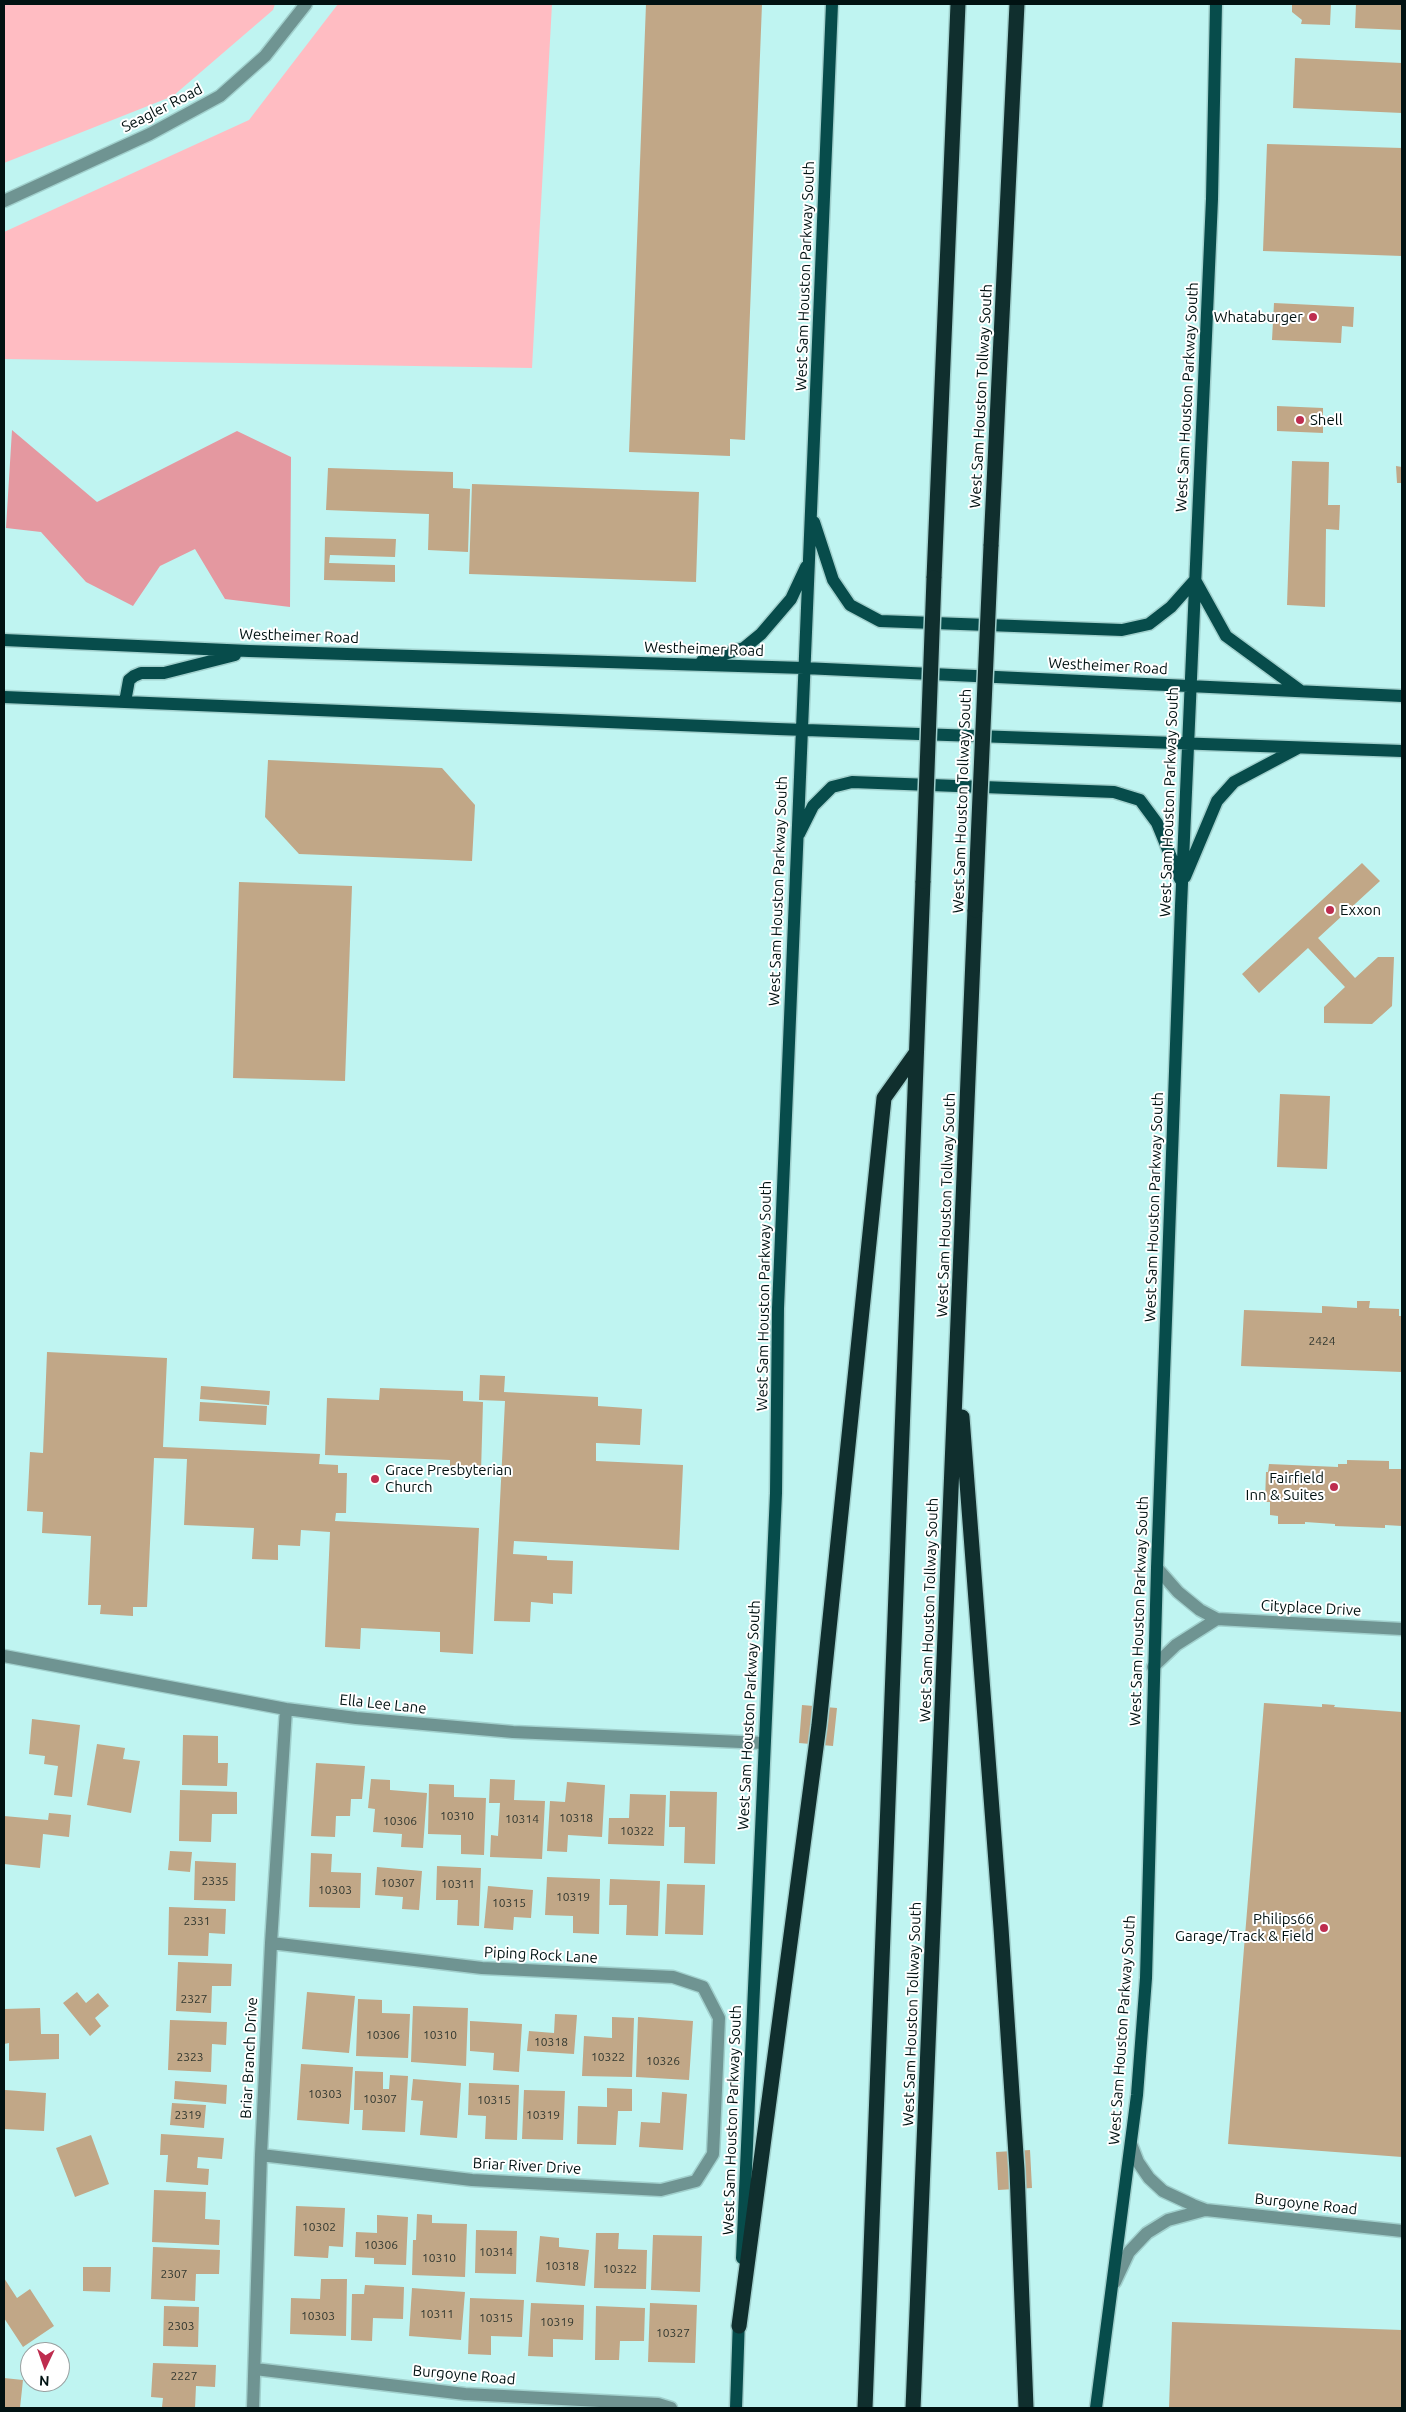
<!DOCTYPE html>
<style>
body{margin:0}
#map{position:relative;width:1406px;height:2412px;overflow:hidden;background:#bff4f1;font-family:Ubuntu,sans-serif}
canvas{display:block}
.frame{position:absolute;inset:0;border:5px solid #011212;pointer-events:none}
.north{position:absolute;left:20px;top:2342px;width:50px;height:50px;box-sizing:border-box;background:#fff;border:1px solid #99a0a0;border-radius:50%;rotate:183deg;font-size:14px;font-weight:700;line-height:20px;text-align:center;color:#011212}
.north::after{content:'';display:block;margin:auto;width:18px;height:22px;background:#be2d4f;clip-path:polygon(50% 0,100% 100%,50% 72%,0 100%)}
</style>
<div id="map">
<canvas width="1406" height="2412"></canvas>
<div class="frame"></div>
<div class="north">N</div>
</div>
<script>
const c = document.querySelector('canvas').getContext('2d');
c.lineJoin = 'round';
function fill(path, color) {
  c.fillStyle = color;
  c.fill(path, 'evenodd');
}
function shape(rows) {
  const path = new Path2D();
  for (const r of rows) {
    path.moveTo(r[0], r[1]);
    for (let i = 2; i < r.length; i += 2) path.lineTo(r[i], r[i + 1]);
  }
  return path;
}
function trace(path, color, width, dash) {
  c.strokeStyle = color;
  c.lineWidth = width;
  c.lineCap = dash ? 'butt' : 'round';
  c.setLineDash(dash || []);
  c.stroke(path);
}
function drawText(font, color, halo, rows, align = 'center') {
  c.font = font + ' Ubuntu,sans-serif';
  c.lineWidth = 4;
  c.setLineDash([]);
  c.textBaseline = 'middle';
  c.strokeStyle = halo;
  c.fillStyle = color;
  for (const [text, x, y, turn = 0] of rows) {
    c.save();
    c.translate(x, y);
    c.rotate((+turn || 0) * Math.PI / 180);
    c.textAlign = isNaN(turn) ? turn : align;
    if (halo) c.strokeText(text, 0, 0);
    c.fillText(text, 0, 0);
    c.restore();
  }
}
fill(shape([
 [4,4,275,4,273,10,173,96,4,163],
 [338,4,552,4,532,368,4,359,4,232,249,120]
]), '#ffbcc2');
fill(shape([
 [12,430,97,502,237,431,291,457,290,607,225,599,195,549,160,566,133,606,86,582,41,532,6,528]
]), '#e498a0');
fill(shape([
 [646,4,762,4,745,440,730,439,730,456,629,452],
 [1292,4,1331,4,1330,25,1301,24,1302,20,1292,12],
 [1356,4,1402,4,1402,30,1355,28],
 [1295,58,1402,63,1402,113,1293,108],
 [1267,144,1402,148,1402,256,1263,251],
 [1274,303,1354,307,1353,327,1342,326,1341,343,1272,340],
 [1277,406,1323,408,1323,433,1277,431],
 [1292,461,1329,462,1328,505,1340,505,1339,530,1326,529,1325,607,1287,605],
 [1396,466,1402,467,1402,483,1397,483],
 [328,468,453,472,453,488,470,489,468,552,428,550,429,514,326,510],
 [472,484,699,492,696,582,469,574],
 [325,537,396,539,395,557,330,555,329,563,395,565,395,582,324,580],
 [268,760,442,768,475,805,472,861,299,854,265,817],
 [1362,863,1380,881,1318,938,1355,978,1378,957,1394,957,1392,1006,1372,1024,1324,1023,1324,1007,1345,987,1308,948,1259,993,1242,974],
 [239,882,352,886,345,1081,233,1078],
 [1280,1094,1330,1096,1327,1169,1277,1167],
 [1357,1301,1370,1301,1369,1308,1399,1309,1399,1316,1402,1316,1402,1372,1241,1366,1244,1310,1322,1313,1322,1306,1357,1308],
 [47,1352,167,1358,163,1447,320,1454,319,1464,338,1465,338,1473,347,1473,346,1513,336,1513,335,1521,479,1528,473,1654,440,1652,440,1632,361,1628,360,1649,325,1647,330,1532,301,1530,300,1546,278,1545,278,1560,252,1559,254,1528,184,1525,187,1459,154,1458,147,1607,133,1607,133,1616,100,1614,101,1605,88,1605,91,1536,42,1533,43,1512,27,1511,30,1452,43,1453],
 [480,1375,505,1376,504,1392,598,1397,598,1406,642,1409,640,1445,596,1443,596,1461,683,1465,679,1550,514,1541,513,1554,547,1556,547,1560,573,1561,572,1594,553,1593,553,1604,531,1602,530,1622,494,1621,505,1401,479,1400],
 [201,1386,270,1391,269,1405,200,1399],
 [380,1388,463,1391,463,1401,483,1402,481,1472,450,1471,450,1460,325,1455,327,1398,379,1400],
 [200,1402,267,1406,266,1425,199,1421],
 [1347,1460,1389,1461,1389,1469,1402,1469,1402,1526,1385,1525,1385,1528,1335,1526,1335,1524,1305,1522,1305,1524,1278,1524,1278,1516,1270,1515,1270,1502,1265,1502,1266,1472,1268,1472,1269,1464,1338,1467,1338,1464,1347,1464],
 [1264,1703,1322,1707,1322,1704,1335,1705,1334,1707,1402,1712,1402,2157,1228,2144],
 [802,1705,837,1708,833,1746,799,1743],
 [32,1719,80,1725,72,1797,54,1795,58,1766,44,1764,45,1756,29,1754],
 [183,1735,218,1736,218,1763,228,1763,227,1786,182,1785],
 [97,1744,125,1748,123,1759,140,1761,131,1813,87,1805],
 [316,1763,365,1766,362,1799,351,1799,350,1816,336,1816,335,1837,311,1836],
 [371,1779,390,1780,390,1790,427,1793,423,1848,401,1847,402,1834,373,1832,375,1809,368,1808],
 [490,1779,515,1780,514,1800,545,1801,542,1859,490,1857,491,1835,498,1836,500,1803,489,1803],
 [567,1782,605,1785,602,1837,568,1835,567,1852,547,1851,550,1801,565,1802],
 [429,1784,454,1785,454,1797,486,1798,484,1855,461,1854,461,1835,428,1834],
 [180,1790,237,1792,237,1814,212,1814,211,1842,179,1841],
 [670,1791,717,1792,715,1864,684,1863,685,1827,669,1827],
 [630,1794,666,1795,664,1846,608,1844,609,1818,629,1818],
 [49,1813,71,1815,69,1837,43,1834,40,1868,4,1864,4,1816,48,1820],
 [170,1851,192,1852,190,1872,168,1870],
 [311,1853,332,1854,331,1872,361,1873,360,1908,309,1907],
 [195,1861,236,1863,235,1901,194,1900],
 [437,1866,481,1868,479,1926,457,1925,458,1900,436,1900],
 [377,1867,422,1871,419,1910,402,1909,403,1897,375,1895],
 [547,1877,600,1879,599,1934,573,1933,573,1916,545,1915],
 [610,1879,660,1881,658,1936,626,1935,627,1905,609,1905],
 [667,1884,705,1885,703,1935,665,1934],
 [488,1886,533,1890,531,1918,514,1917,513,1930,484,1928],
 [169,1907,226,1909,225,1934,209,1933,208,1956,168,1955],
 [178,1962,232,1964,231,1986,212,1986,211,2013,176,2011],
 [77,1992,86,2003,98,1993,109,2006,95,2018,101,2026,90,2036,63,2003],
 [307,1992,355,1996,349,2053,302,2049],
 [358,1999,382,2000,382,2013,410,2014,408,2058,356,2056],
 [413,2006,468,2008,466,2066,411,2062],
 [40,2008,41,2034,59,2034,59,2059,9,2061,9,2043,4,2044,4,2009],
 [555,2014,577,2015,574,2054,527,2051,529,2031,554,2033],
 [612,2017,634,2018,632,2077,582,2076,584,2036,612,2038],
 [638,2017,693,2021,689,2080,636,2077],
 [170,2020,227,2022,226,2045,212,2044,211,2072,168,2070],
 [470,2021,522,2024,519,2072,493,2070,494,2053,470,2051],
 [301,2064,353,2067,349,2124,297,2120],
 [355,2071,383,2072,383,2089,389,2089,390,2075,408,2076,405,2132,362,2130,363,2110,354,2110],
 [413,2079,461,2083,457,2138,420,2135,423,2101,411,2100],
 [175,2081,227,2085,226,2104,174,2099],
 [469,2083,519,2085,517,2140,485,2139,486,2116,468,2115],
 [607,2088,632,2089,632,2111,618,2111,616,2145,577,2144,578,2106,607,2107],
 [5,2090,46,2093,44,2131,4,2129],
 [524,2090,565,2091,563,2140,522,2139],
 [662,2092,687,2094,683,2150,639,2147,641,2122,660,2123],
 [172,2103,206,2105,204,2128,170,2125],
 [161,2134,224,2138,222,2159,198,2157,197,2168,209,2169,208,2185,166,2182,168,2155,160,2155],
 [91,2135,109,2184,75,2197,56,2148],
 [1030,2150,1032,2188,998,2190,996,2152],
 [154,2190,206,2192,205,2219,220,2220,219,2245,152,2242],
 [296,2206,345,2208,343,2247,329,2246,328,2258,294,2256],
 [417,2214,432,2215,432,2223,467,2224,465,2277,412,2275,413,2240,416,2240],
 [377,2215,408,2217,406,2265,374,2264,374,2258,355,2257,356,2232,377,2233],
 [476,2230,517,2231,516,2274,475,2273],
 [596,2233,619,2233,618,2249,647,2250,646,2289,594,2288],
 [653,2235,702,2236,700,2292,651,2290],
 [540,2236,559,2238,559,2247,589,2250,585,2286,536,2282],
 [153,2247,220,2250,219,2274,196,2274,195,2301,151,2299],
 [83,2267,111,2267,110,2292,83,2291],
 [4,2278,17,2298,30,2289,54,2326,23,2347,4,2318],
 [321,2279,347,2279,346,2336,290,2334,291,2298,320,2299],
 [365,2285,404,2287,403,2319,373,2318,372,2341,351,2340,352,2294,364,2294],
 [412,2288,465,2292,461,2340,409,2336],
 [470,2298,524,2300,522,2337,491,2336,491,2355,468,2354],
 [531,2303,584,2305,583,2340,553,2339,553,2357,528,2356],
 [650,2303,697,2305,695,2363,648,2362],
 [164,2306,199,2307,198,2347,163,2346],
 [596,2306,645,2308,644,2341,620,2341,619,2360,595,2360],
 [1172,2322,1402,2330,1402,2408,1169,2408],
 [153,2363,216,2365,215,2387,196,2386,195,2408,162,2407,163,2398,151,2397],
 [4,2378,23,2380,20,2408,4,2408]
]), '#c1a787');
const minor = shape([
 [4,201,150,134,220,96,265,56,306,4],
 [1157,1568,1178,1592,1200,1610,1217,1619,1402,1629],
 [4,1656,286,1709,356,1718,513,1732,764,1743],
 [1153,1667,1176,1645,1217,1619],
 [1131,2144,1138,2162,1149,2178,1163,2191,1193,2205,1206,2210,1402,2231],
 [261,2155,472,2180,661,2190,696,2181,713,2154,716,2090,719,2018,703,1987,673,1977,482,1968,271,1943],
 [1115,2282,1129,2252,1147,2233,1168,2220,1205,2210],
 [255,2369,465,2394,658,2404,671,2408],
 [253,2408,261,2155,271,1943,286,1709]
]);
const major = shape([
 [814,522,833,580,850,605,880,621,1122,630,1149,624,1171,607,1195,580,1226,636,1301,691],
 [4,640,249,651,804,668,1402,696],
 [702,661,744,648,761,634,791,599,806,567],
 [4,697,777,729,1402,751],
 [125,702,129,680,134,676,141,673,164,673,235,655],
 [799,834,813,806,832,787,852,782,1114,792,1140,800,1157,823,1180,879],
 [1185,877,1217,801,1234,782,1298,748],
 [742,2258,776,1493,778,1308,832,4],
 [736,2408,739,2318],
 [1096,2408,1137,2095,1146,1978,1157,1568,1181,906,1212,199,1216,4]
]);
const highway = shape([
 [991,546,1017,4],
 [934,578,958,4],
 [962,1417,1001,1928,1017,2170,1026,2408],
 [739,2326,819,1725,884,1098,916,1053],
 [865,2408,923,881],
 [913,2408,975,910]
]);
trace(minor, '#a1d0cd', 15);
trace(major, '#a1d0cd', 15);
trace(highway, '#a1d0cd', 18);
trace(minor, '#6f9492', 12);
trace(major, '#074c4b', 12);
trace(highway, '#102f2e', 15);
const highwayBridge = shape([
 [923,881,934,578],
 [975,910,991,546]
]);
trace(highwayBridge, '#a1d0cd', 18, []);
trace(highwayBridge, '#102f2e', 15);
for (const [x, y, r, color] of [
 [1313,317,5,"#be2d4f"],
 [1300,420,5,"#be2d4f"],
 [1330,910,5,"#be2d4f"],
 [375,1479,5,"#be2d4f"],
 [1334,1487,5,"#be2d4f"],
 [1324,1928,5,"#be2d4f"]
]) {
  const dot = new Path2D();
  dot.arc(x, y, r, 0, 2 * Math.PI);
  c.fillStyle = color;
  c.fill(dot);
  trace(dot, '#fff', 2);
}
drawText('12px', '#31372f', null, [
 ["2424",1322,1341],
 ["10310",457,1816],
 ["10318",576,1818],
 ["10314",522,1819],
 ["10306",400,1821],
 ["10322",637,1831],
 ["2335",215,1881],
 ["10307",398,1883],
 ["10311",458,1884],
 ["10303",335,1890],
 ["10319",573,1897],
 ["10315",509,1903],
 ["2331",197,1921],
 ["2327",194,1999],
 ["10306",383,2035],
 ["10310",440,2035],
 ["10318",551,2042],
 ["2323",190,2057],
 ["10322",608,2057],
 ["10326",663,2061],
 ["10303",325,2094],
 ["10307",380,2099],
 ["10315",494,2100],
 ["2319",188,2115],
 ["10319",543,2115],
 ["10302",319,2227],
 ["10306",381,2245],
 ["10314",496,2252],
 ["10310",439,2258],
 ["10318",562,2266],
 ["10322",620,2269],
 ["2307",174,2274],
 ["10311",437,2314],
 ["10303",318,2316],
 ["10315",496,2318],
 ["10319",557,2322],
 ["2303",181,2326],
 ["10327",673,2333],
 ["2227",184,2376]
]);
drawText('15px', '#011212', '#fff', [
 ["Seagler Road",162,108,-27],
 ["West Sam Houston Parkway South",805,276,-88],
 ["West Sam Houston Tollway South",981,396,-87],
 ["West Sam Houston Parkway South",1187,397,-87],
 ["Westheimer Road",299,636,2],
 ["Westheimer Road",704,649,2],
 ["Westheimer Road",1108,666,3],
 ["West Sam Houston Tollway South",962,801,-88],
 ["West Sam Houston Parkway South",1169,802,-88],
 ["West Sam Houston Parkway South",778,891,-88],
 ["West Sam Houston Tollway South",946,1205,-88],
 ["West Sam Houston Parkway South",1154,1207,-88],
 ["West Sam Houston Parkway South",764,1296,-89],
 ["Cityplace Drive",1311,1608,3],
 ["West Sam Houston Tollway South",929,1610,-88],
 ["West Sam Houston Parkway South",1139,1611,-88],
 ["Ella Lee Lane",383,1704,6],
 ["West Sam Houston Parkway South",749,1715,-87],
 ["Piping Rock Lane",541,1955,3],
 ["West Sam Houston Tollway South",912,2014,-88],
 ["West Sam Houston Parkway South",1122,2030,-86],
 ["Briar Branch Drive",249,2058,-87],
 ["West Sam Houston Parkway South",732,2120,-88],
 ["Briar River Drive",527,2166,3],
 ["Burgoyne Road",1306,2204,6],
 ["Burgoyne Road",464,2375,5]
]);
drawText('15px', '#011212', '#fff', [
 ["Whataburger",1303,317],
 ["Shell",1310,420,"left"],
 ["Exxon",1340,910,"left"],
 ["Grace Presbyterian",385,1470,"left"],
 ["Church",385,1487,"left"],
 ["Fairfield",1324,1478],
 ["Inn & Suites",1324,1495],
 ["Philips66",1314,1919],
 ["Garage/Track & Field",1314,1936]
], 'right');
</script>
